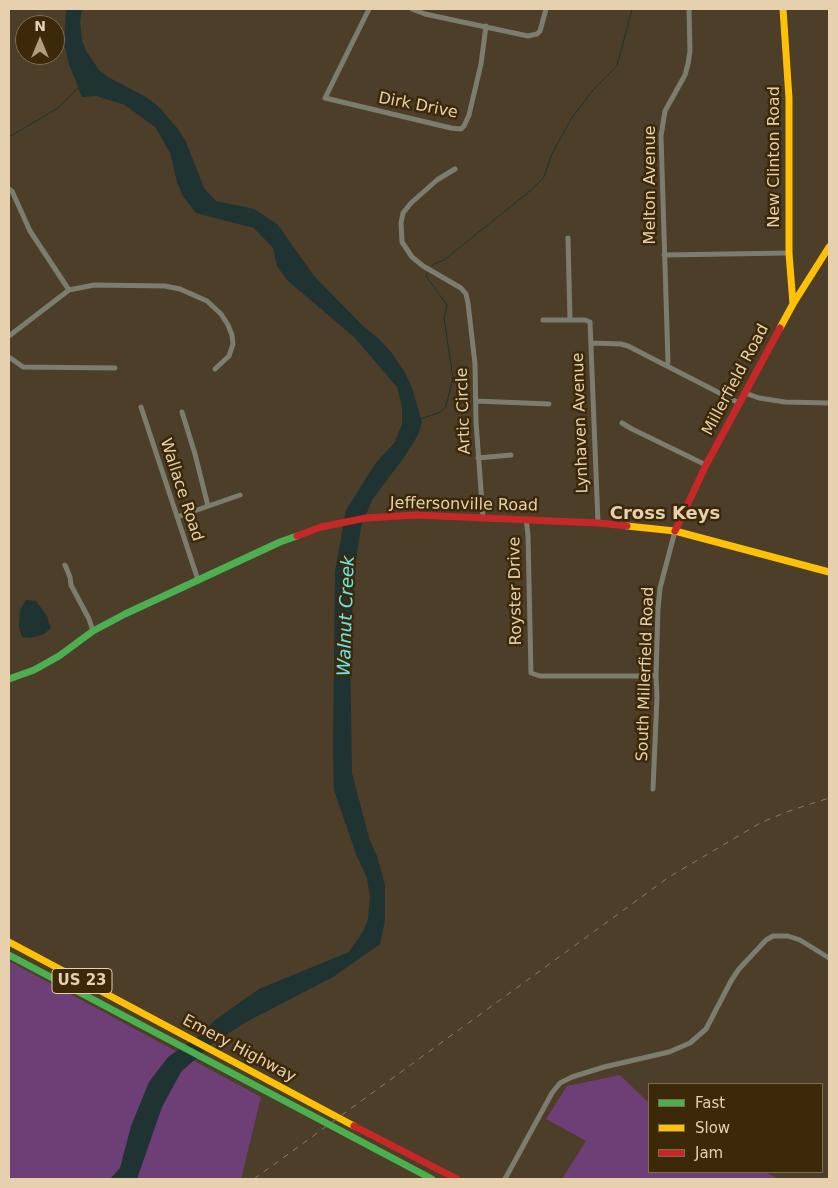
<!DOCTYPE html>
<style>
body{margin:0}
#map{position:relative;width:838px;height:1188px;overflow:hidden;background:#4c3e29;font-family:"DejaVu Sans",sans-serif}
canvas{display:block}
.frame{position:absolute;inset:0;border:10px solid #e7d0ad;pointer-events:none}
.legend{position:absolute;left:648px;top:1083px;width:175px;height:90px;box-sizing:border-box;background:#3b2909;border:1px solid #806c4b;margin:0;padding:6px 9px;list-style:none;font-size:15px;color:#e7d0ad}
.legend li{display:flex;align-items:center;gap:10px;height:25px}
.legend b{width:25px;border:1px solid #806c4b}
.north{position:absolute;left:15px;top:15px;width:50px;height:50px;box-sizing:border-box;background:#3b2909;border:1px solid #806c4b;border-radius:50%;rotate:0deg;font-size:14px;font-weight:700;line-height:20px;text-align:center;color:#e7d0ad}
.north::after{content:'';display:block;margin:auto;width:18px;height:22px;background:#b19d7f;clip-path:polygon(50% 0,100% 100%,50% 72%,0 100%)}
</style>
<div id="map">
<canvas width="838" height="1188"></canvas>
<div class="frame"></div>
<ul class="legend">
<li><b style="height:6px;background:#4caf50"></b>Fast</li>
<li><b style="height:6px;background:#ffc107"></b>Slow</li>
<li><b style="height:6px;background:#c62828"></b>Jam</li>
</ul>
<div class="north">N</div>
</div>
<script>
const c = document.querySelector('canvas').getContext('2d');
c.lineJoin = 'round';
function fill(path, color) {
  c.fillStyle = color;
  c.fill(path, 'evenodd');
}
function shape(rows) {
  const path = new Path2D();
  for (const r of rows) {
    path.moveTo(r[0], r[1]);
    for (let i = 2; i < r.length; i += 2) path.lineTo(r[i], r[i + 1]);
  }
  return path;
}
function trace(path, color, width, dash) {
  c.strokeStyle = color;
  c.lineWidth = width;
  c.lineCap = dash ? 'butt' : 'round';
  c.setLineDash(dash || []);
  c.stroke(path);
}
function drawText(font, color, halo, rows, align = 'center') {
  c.font = font + ' "DejaVu Sans",sans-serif';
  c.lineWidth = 5;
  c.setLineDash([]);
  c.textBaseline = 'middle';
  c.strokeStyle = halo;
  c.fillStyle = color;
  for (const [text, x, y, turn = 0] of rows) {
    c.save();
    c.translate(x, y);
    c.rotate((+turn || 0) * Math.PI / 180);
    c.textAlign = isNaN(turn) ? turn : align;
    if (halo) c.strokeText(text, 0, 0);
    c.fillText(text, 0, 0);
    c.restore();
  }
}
fill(shape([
 [9,961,261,1097,241,1179,9,1179],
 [620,1075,649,1103,649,1172,765,1172,779,1179,562,1179,586,1141,546,1119,567,1086]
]), '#6d3f76');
fill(shape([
 [66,9,82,9,80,21,82,40,86,51,99,70,108,77,146,97,158,106,178,129,186,142,204,188,216,201,254,209,278,225,314,276,363,326,378,338,391,352,404,371,412,388,422,422,418,435,405,456,372,500,361,527,355,567,350,652,352,773,369,838,377,856,385,885,385,920,380,944,333,977,248,1021,212,1044,181,1072,162,1107,137,1179,110,1179,120,1168,131,1126,149,1082,168,1057,200,1035,215,1020,259,989,349,952,364,930,368,919,370,897,367,878,356,854,334,790,333,751,335,571,346,510,375,464,395,442,402,424,402,407,397,387,354,337,287,280,277,266,273,248,254,228,196,213,183,196,177,182,170,153,156,128,125,105,96,96,82,97,69,64,64,44],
 [26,600,36,601,47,616,51,628,44,634,30,638,22,637,19,627,20,610]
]), '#1e3332');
trace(shape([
 [9,137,58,108,79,87],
 [432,266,434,264,444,260,530,191,544,177,551,156,571,119,593,90,617,66,632,9],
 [420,419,441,412,446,406,453,378,444,318,447,305,426,276,427,273]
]), '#1e3332', 1);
trace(shape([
 [369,9,325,98,451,128,461,129,464,126,469,115,481,64,486,26],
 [412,9,425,14,528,36,537,34,540,31,546,9],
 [455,169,437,180,411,203,403,213,401,223,402,242,412,257,423,266,461,288,466,294,468,303,475,364,476,422,483,517],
 [9,189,12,191,30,231,69,290],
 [568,238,570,320],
 [664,255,789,253],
 [543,320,585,320,590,322,598,523],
 [9,336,69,290,94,285,165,286,180,289,207,301,221,314,228,325,232,335,233,344,229,356,215,369],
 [591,343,621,344,628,346,739,403],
 [9,357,23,367,115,368],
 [667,366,668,362,661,136,665,111,685,75,688,64,690,51,689,9],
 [745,393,759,398,785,402,829,403],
 [476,401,549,404],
 [141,407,198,580],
 [182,412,195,454,208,506],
 [622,423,632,429,706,465],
 [478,458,511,455],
 [177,517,240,495],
 [526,519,528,535,531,673,540,676,656,676],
 [65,565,70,577,71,585,89,619,93,631],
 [653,789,657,697,656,676,658,609,660,588,675,531],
 [505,1179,552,1093,560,1083,572,1077,604,1067,669,1052,690,1043,706,1029,731,981,739,969,766,940,773,936,788,936,800,940,829,958]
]), '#7b7d6f', 5);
trace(shape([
 [9,679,34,670,59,656,93,631,125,614,280,542,297,536],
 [9,955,432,1179]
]), '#4caf50', 7);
trace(shape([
 [783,9,789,98,789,253,793,304],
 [780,328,793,304,829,247],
 [627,526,675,531,829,572],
 [9,942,354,1126]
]), '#ffc107', 7);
trace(shape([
 [675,531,706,465,780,328],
 [297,536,321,527,366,518,416,515,598,523,627,526],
 [354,1126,457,1179]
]), '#c62828', 7);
trace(shape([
 [254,1179,669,877,762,822,792,810,829,798]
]), '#807d6f', 1, [6, 6]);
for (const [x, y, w] of [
 [82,981,60]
]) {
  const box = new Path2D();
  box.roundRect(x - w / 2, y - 12.5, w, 25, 4);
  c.fillStyle = '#3b2909';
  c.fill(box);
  trace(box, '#e7d0ad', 1);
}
drawText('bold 15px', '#e7d0ad', null, [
 ["US 23",82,981]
]);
drawText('16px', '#e7d0ad', '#3b2909', [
 ["Dirk Drive",418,106,11],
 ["New Clinton Road",775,157,-90],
 ["Melton Avenue",651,185,-90],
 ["Millerfield Road",736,380,-62],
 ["Artic Circle",464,411,-92],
 ["Lynhaven Avenue",581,423,-92],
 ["Wallace Road",181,490,72],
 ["Jeffersonville Road",464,505,1],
 ["Royster Drive",516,591,-91],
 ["South Millerfield Road",646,674,-88],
 ["Emery Highway",239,1049,28]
]);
drawText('bold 18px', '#e7d0ad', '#3b2909', [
 ["Cross Keys",665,514]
]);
drawText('italic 18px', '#6ae6ea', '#3b2909', [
 ["Walnut Creek",347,616,-88]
]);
</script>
